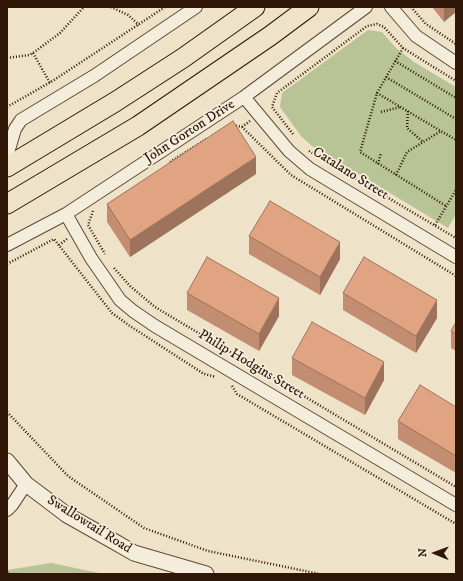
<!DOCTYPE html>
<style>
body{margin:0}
#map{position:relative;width:463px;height:581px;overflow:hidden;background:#eee3c8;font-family:"IM FELL DW Pica",serif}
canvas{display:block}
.frame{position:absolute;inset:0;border:8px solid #301606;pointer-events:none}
.north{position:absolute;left:415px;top:533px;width:40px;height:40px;-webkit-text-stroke:3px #f4eddb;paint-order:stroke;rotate:271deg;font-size:11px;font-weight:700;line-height:16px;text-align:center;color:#301606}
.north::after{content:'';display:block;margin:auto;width:14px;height:18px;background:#301606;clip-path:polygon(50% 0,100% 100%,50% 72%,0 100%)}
</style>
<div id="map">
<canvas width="463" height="581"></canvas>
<div class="frame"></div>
<div class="north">N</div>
</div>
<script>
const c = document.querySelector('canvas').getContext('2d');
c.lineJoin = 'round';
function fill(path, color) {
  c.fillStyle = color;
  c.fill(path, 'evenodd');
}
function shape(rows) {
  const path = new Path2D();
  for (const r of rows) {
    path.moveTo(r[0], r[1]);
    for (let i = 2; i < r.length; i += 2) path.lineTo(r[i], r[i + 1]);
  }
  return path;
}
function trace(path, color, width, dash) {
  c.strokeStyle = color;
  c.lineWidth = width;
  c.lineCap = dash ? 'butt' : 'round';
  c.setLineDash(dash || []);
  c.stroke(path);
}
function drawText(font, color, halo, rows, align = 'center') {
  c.font = font + ' "IM FELL DW Pica",serif';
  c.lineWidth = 3.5;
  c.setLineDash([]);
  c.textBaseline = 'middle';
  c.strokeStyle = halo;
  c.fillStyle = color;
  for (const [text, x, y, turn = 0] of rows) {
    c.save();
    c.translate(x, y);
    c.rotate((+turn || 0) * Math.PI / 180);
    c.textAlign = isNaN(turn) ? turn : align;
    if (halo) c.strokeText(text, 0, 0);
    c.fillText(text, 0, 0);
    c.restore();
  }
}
fill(shape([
 [368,30,382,32,396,48,414,62,456,87,456,214,448,228,312,146,301,136,280,107,282,93],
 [51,563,104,574,7,574,7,570]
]), '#b8c496');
trace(shape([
 [7,573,8,574]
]), '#707a73', 4);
const minor = shape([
 [391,7,416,36,456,63],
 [244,97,289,151,310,169,456,257],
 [7,156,15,129,21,120,94,76,196,7],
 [66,214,91,258,120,300,133,311,155,326,456,505],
 [7,245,66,214,244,97,366,7],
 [7,510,12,505,26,484]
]);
const tertiary = shape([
 [7,461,26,484,46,499,67,515,115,542,134,553,206,574]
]);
const primary = shape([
 [7,167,115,102,183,58,255,7],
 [7,204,138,126,270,36,309,7]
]);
trace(minor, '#604936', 14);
trace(tertiary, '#604936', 17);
trace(primary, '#301606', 21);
trace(shape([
 [111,7,128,15,139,25],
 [411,7,426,24,456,44],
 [403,48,377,93,360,152,446,206],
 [33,53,50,83],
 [7,58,29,55,33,53,60,33,84,7],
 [395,61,456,98],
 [386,77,456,119],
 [377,93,456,140],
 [7,107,54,80,165,7],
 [408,111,407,128,423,142],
 [381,112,400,107],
 [233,125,242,127,291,175,456,276],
 [242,127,250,121],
 [293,134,272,107,277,93,367,26,377,24,384,27,403,48,456,81],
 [309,151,456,238],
 [170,162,208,138],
 [378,164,381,153],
 [396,175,407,152,441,131],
 [93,211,88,225,105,254],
 [435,225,456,190],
 [59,245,67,239],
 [7,264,54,239,112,313,130,326,204,374,216,377],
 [114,268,130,286,155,307,456,487],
 [232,386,237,394,456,524],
 [7,412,68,476,144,528,208,551,320,574]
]), '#301606', 2.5, [1, 2]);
trace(minor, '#f4eddb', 12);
trace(tertiary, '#f4eddb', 15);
trace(primary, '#eee3c8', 19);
fill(shape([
 [432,7,456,7,444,22],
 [256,174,130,257,107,222,107,204],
 [249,236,340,259,320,295,249,254],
 [187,293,279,316,259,351,187,310],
 [343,293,437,318,416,353,343,310],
 [456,322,456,351,451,348,451,331],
 [292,358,384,380,365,415,292,375],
 [456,407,456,473,398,439,398,421]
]), '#c28d70');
fill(shape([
 [447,7,456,7,456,12,444,22,444,9],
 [256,157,256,174,130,257,130,240],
 [340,242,340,259,320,295,320,277],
 [279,298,279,316,259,351,259,334],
 [437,300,437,318,416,353,416,336],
 [384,362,384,380,365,415,365,398]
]), '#9e735b');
const building = shape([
 [442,7,447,7,444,9,442,7],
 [233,121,256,157,130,240,107,204,233,121],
 [270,201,340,242,320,277,249,236,270,201],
 [207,257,279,298,259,334,187,293,207,257],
 [364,257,437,300,416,336,343,293,364,257],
 [312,322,384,362,365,398,292,358,312,322],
 [456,322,456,334,451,331,456,322],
 [420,385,456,407,456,456,398,421,420,385]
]);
fill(building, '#e1a482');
trace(building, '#9e735b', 1);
drawText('14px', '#301606', '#f4eddb', [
 ["John Gorton Drive",190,132,-33],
 ["Catalano Street",350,174,32],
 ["Philip Hodgins Street",251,365,31],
 ["Swallowtail Road",89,525,32]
]);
</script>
